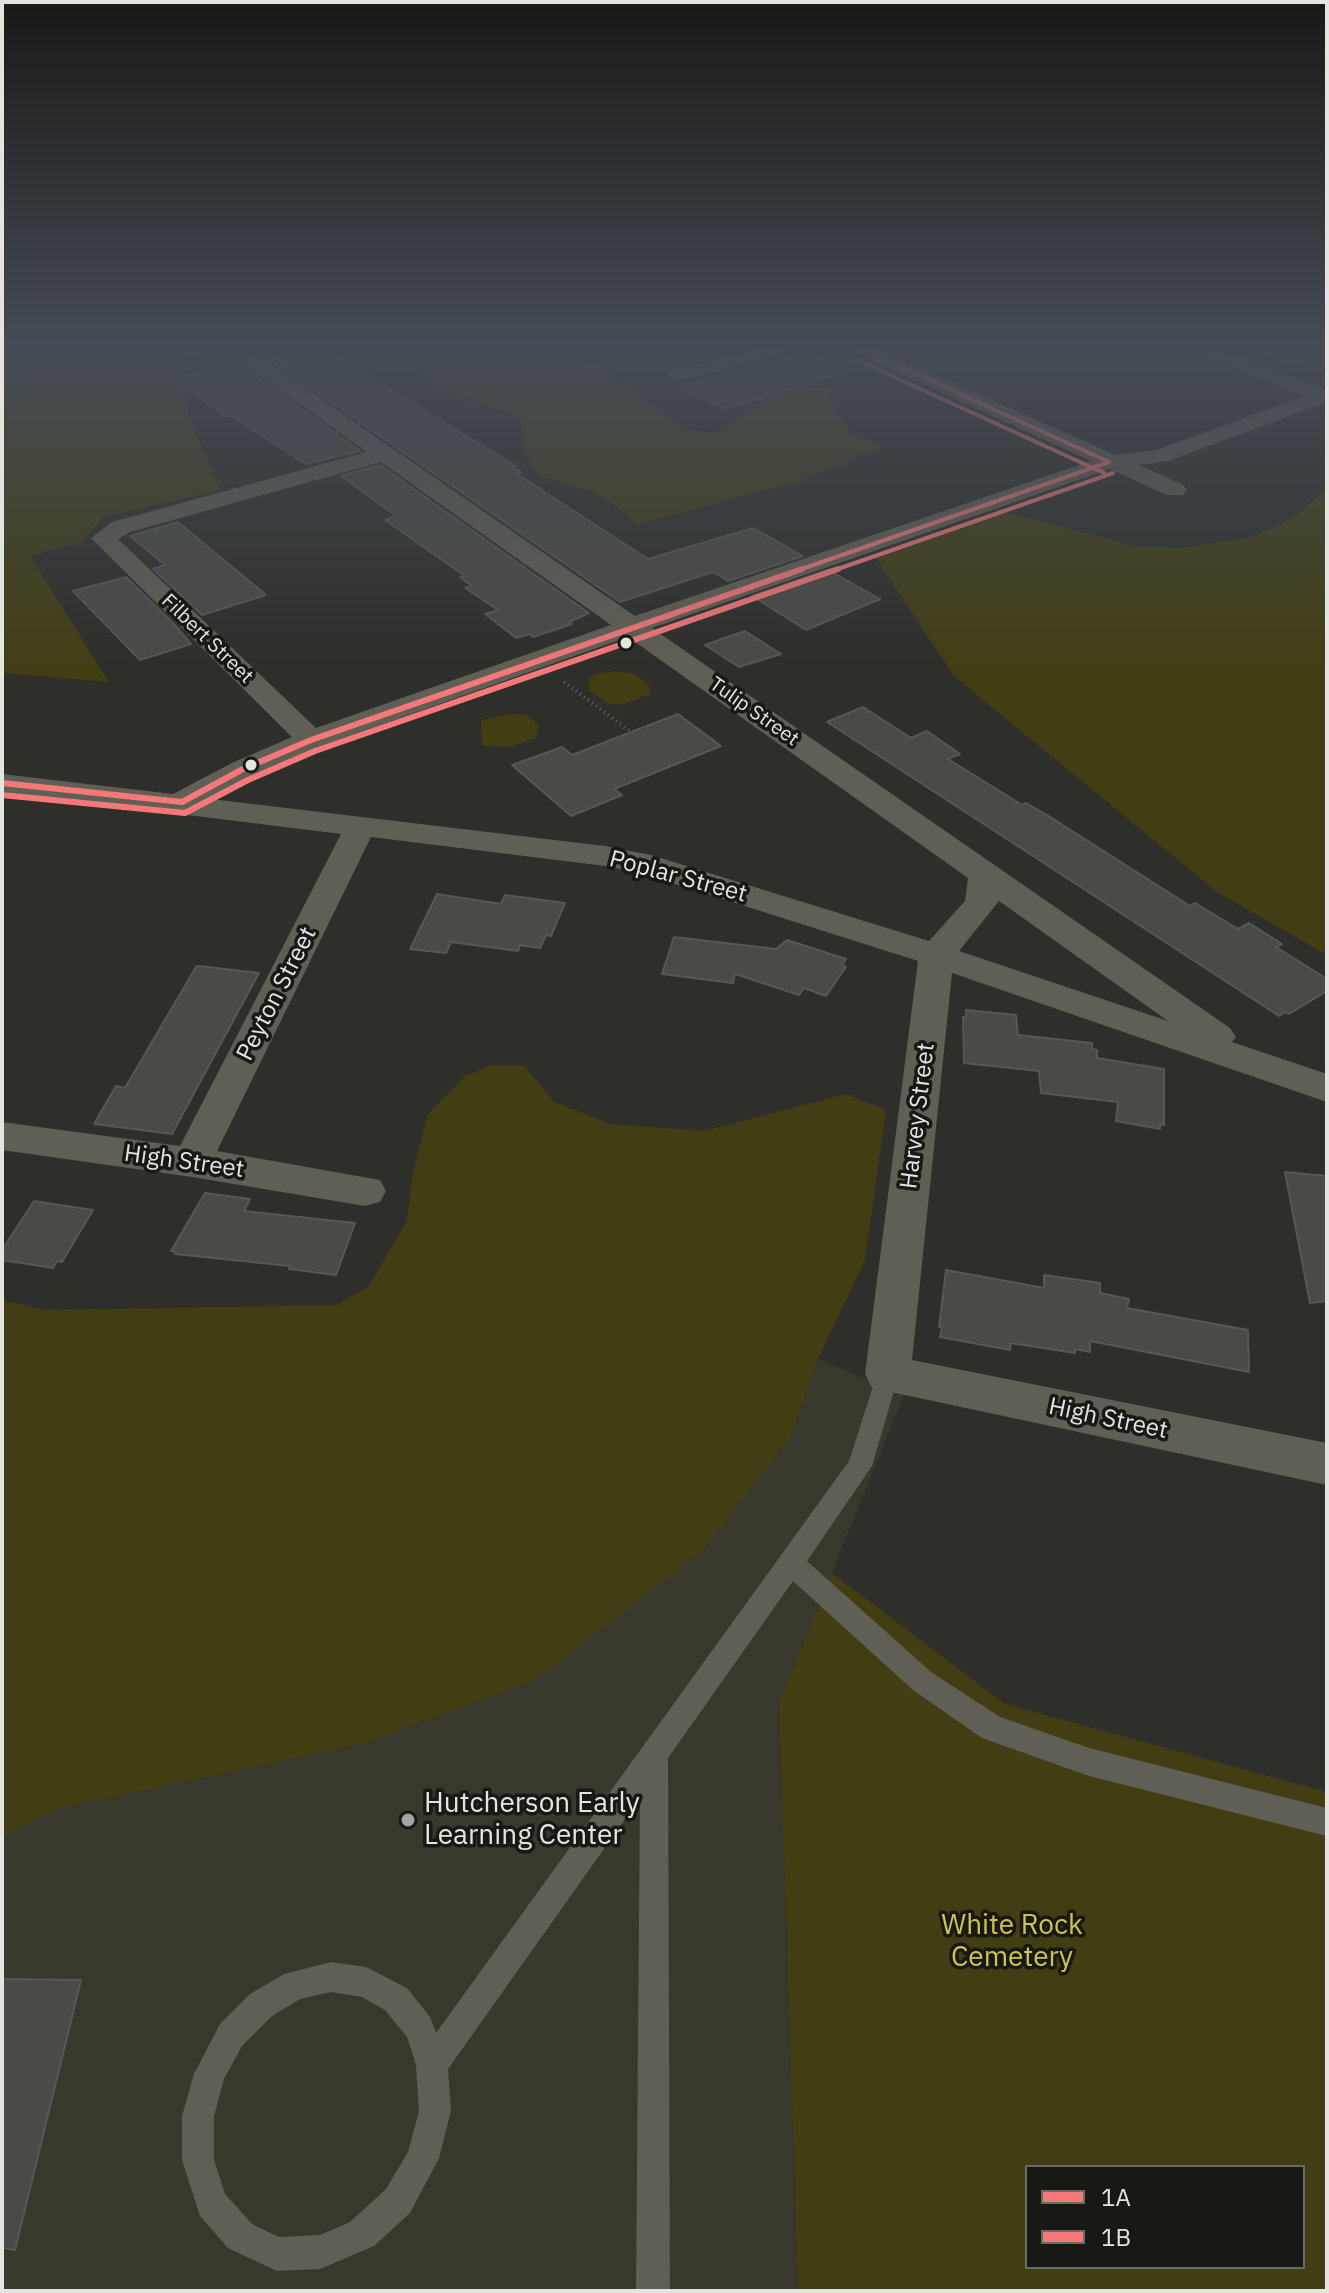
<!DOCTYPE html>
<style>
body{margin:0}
#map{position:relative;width:1329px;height:2293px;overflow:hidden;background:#2e2e2a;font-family:"IBM Plex Sans",sans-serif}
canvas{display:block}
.frame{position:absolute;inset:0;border:4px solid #e5e5e0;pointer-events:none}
.legend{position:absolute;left:1025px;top:2165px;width:280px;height:104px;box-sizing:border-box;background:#181814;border:2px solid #6a6a66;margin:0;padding:10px 14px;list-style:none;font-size:24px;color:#e5e5e0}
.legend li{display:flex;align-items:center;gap:16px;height:40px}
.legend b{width:40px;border:2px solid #6a6a66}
</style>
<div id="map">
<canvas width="1329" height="2293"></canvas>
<div class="frame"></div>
<ul class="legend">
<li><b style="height:10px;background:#f77878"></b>1A</li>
<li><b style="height:10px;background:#f77878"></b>1B</li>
</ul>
</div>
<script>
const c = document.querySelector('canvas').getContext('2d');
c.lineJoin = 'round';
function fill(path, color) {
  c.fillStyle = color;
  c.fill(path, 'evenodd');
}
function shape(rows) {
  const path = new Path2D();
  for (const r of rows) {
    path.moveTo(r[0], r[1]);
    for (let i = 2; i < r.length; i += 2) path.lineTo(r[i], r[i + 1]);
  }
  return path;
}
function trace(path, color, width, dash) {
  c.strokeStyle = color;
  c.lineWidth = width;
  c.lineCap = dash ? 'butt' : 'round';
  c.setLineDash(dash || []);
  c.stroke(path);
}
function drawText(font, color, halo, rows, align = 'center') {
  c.font = font + ' "IBM Plex Sans",sans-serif';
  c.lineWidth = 7;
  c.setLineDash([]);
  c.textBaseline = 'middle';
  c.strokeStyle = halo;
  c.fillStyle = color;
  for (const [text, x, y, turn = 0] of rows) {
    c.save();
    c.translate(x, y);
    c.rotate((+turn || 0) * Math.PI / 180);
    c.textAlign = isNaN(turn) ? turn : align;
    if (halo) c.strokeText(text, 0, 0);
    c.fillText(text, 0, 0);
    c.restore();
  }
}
fill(shape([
 [818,1359,904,1395,779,1703,798,2291,2,2291,2,1838,11,1831,55,1809,362,1744,533,1681,791,1436]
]), '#39382c');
fill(shape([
 [2,349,209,349,182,358,188,413,220,490,103,517,82,542,30,556,109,682,2,673],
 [429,349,551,349,605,369,616,381,686,430,716,433,787,386,827,388,831,403,852,434,884,447,799,481,636,525,627,514,591,491,540,476,523,450,521,417,438,390,420,376,421,356],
 [1255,349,1327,349,1327,372,1279,361],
 [1327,487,1327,955,1217,892,955,677,874,555,1006,512,1139,547,1180,548,1250,538,1296,516],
 [615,671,635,674,649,685,651,694,620,705,607,703,589,690,589,679,595,674],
 [508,714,527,715,539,725,536,738,509,747,482,746,481,720],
 [492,1065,525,1066,554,1102,611,1124,703,1131,846,1094,886,1110,865,1260,818,1359,791,1436,703,1550,533,1681,362,1744,55,1809,2,1838,2,1300,44,1310,337,1305,368,1287,407,1221,413,1172,428,1114,465,1076],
 [832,1573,1005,1704,1327,1792,1327,2291,798,2291,779,1703],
 [1027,2167,1303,2167,1303,2267,1027,2267]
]), '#413e14');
const building = shape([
 [310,349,328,349,371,375,368,376,516,466,513,467,521,472,517,474,648,559,753,528,803,556,728,581,713,572,620,602,267,358,310,349],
 [805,351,848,371,725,409,680,387,805,351],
 [240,364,241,365,360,451,306,464,229,415,225,416,183,386,187,385,178,378,240,364],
 [380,465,589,613,569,622,572,624,533,637,530,634,516,638,485,614,498,610,465,588,472,586,460,577,465,576,385,520,396,516,341,476,380,465],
 [178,522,266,595,202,615,153,569,165,565,130,536,178,522],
 [828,570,880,599,806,630,752,596,828,570],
 [126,577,174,624,191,644,140,660,73,591,126,577],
 [745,631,781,654,739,667,705,645,745,631],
 [863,707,911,738,927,731,960,754,948,759,1022,805,1026,803,1047,815,1190,906,1195,903,1238,929,1249,923,1282,944,1276,947,1327,979,1327,991,1289,1014,1285,1012,1279,1016,827,722,863,707],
 [678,714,721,746,614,789,622,795,571,816,512,765,562,747,572,755,678,714],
 [437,894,501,904,505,895,565,903,551,936,546,935,540,948,520,945,518,951,451,942,446,953,410,949,437,894],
 [674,937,776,949,787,940,846,959,842,965,846,967,826,996,804,988,799,995,735,974,733,983,662,974,674,937],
 [199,966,259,973,172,1134,94,1124,116,1086,125,1088,196,967,199,966],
 [966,1010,1016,1015,1018,1035,1092,1043,1092,1049,1097,1050,1097,1058,1164,1069,1164,1125,1160,1124,1160,1129,1116,1121,1118,1102,1041,1093,1039,1071,964,1063,963,1017,966,1017,966,1010],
 [1285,1172,1327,1176,1327,1301,1310,1303,1285,1172],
 [205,1193,250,1199,244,1211,355,1223,336,1275,289,1269,290,1266,175,1254,176,1252,171,1251,205,1193],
 [34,1201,93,1210,62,1262,57,1261,53,1268,2,1260,2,1250,34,1201],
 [946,1270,1044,1288,1044,1275,1100,1283,1100,1293,1129,1299,1127,1308,1248,1330,1249,1372,1090,1341,1090,1352,1075,1349,1075,1353,1011,1343,1010,1350,940,1337,942,1327,939,1327,946,1270],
 [2,1979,81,1980,15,2250,2,2248,2,1979]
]);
fill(building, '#4a4a46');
trace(building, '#575753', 2);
trace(shape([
 [564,682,631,732]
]), '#63625a', 4, [1, 4]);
fill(shape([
 [888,1364,896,1367,899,1374,872,1466,807,1561,931,1672,1000,1717,1089,1748,1327,1808,1327,1836,1089,1776,982,1738,913,1690,793,1581,668,1758,670,2291,636,2291,640,1798,448,2069,451,2111,439,2158,410,2213,374,2246,320,2269,277,2271,228,2248,200,2216,182,2160,182,2116,194,2074,220,2024,250,1994,284,1974,331,1962,366,1967,407,1988,430,2017,436,2033,849,1461,877,1374,880,1367,888,1364],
 [331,1992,362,1997,385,2010,407,2037,416,2065,419,2111,408,2152,386,2189,350,2222,320,2235,279,2237,252,2224,225,2194,214,2160,214,2116,224,2079,242,2046,272,2016,300,1999,331,1992]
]), '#605f55');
fill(shape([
 [758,349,790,349,787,353,677,381,667,375,670,371,758,349],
 [852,349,877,349,1115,455,1156,450,1305,396,1211,359,1208,355,1211,351,1225,351,1327,390,1327,402,1168,461,1139,465,1183,485,1187,490,1183,495,1167,495,1110,469,652,628,1230,1028,1236,1037,1232,1042,1327,1074,1327,1102,952,973,912,1360,1327,1443,1327,1485,872,1388,865,1374,918,961,644,874,605,866,371,837,217,1151,380,1180,386,1191,380,1202,365,1206,192,1177,2,1150,2,1122,180,1146,341,834,2,792,2,774,173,794,232,763,292,737,91,538,112,522,367,452,243,363,240,359,243,355,257,355,635,616,1091,461,855,353,852,349],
 [381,462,611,625,316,728,118,539,130,532,381,462],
 [628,637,968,878,965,901,929,941,651,855,605,846,211,799,254,775,321,746,628,637],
 [999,901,1168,1021,959,951,999,901]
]), '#605f55');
trace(shape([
 [862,349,1109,462],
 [796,571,1109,462]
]), '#f77878', 4);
trace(shape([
 [2,783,182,802,243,769,311,740,802,569]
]), '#f77878', 6);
trace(shape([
 [857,360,1104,473],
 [832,571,1113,473]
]), '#f77878', 4);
trace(shape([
 [2,795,185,813,248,780,315,751,838,569]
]), '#f77878', 6);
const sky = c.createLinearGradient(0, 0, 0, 670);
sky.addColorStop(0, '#191917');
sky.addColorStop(0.52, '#464c55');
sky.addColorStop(1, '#464c5500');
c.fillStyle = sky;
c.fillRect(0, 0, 1329, 670);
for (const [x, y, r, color] of [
 [626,643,7,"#e5e5e0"],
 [251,765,7,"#e5e5e0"],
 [408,1820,8,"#a5a5a0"]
]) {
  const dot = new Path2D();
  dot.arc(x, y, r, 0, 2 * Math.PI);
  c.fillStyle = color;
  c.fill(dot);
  trace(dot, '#181814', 3);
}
drawText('20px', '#e5e5e0', '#181814', [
 ["Filbert Street",207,639,44],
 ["Tulip Street",754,712,35]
]);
drawText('24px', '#e5e5e0', '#181814', [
 ["Poplar Street",678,877,15],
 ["Peyton Street",277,994,-63],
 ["Harvey Street",918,1116,-83],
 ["High Street",184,1162,8],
 ["High Street",1108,1419,12]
]);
drawText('28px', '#e5e5e0', '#181814', [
 ["Hutcherson Early",424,1804],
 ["Learning Center",424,1836]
], 'left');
drawText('28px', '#cdc253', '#181814', [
 ["White Rock",1012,1926],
 ["Cemetery",1012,1958]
]);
</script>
